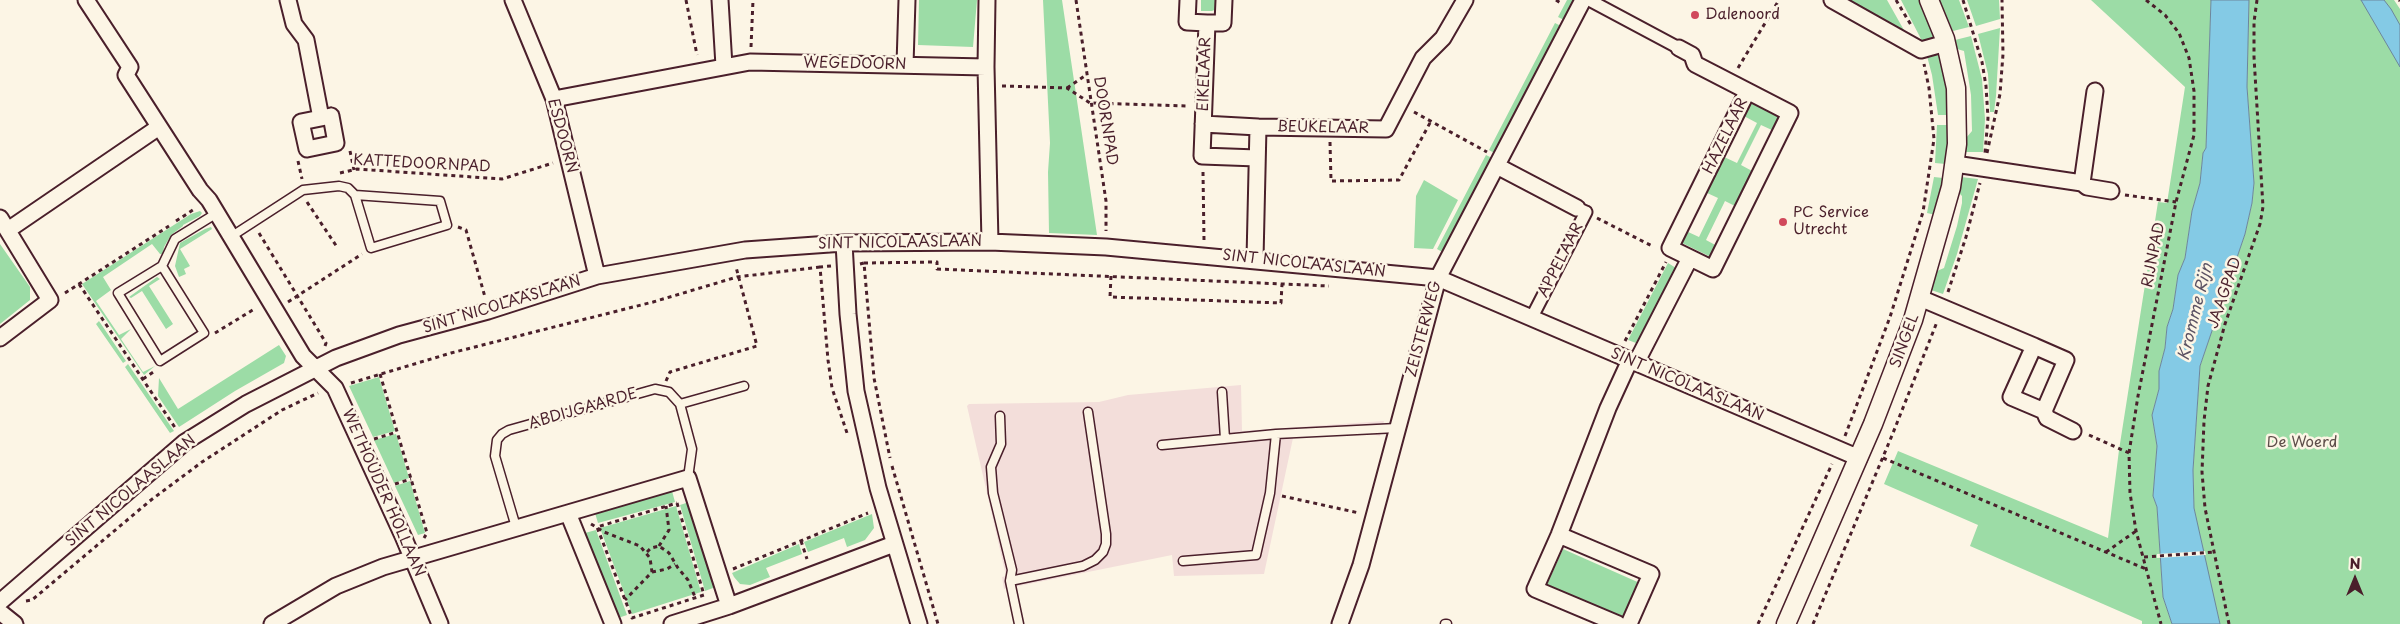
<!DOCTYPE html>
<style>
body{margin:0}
#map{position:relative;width:2400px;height:624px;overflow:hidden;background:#fcf5e5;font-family:"Playpen Sans",sans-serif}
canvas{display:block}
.north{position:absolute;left:2330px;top:554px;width:50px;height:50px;-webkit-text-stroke:4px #fcf5e5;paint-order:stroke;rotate:0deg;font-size:14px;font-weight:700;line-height:20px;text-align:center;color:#4a1f2b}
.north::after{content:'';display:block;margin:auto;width:18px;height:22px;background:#4a1f2b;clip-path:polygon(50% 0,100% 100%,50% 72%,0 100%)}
</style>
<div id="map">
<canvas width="2400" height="624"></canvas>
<div class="north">N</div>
</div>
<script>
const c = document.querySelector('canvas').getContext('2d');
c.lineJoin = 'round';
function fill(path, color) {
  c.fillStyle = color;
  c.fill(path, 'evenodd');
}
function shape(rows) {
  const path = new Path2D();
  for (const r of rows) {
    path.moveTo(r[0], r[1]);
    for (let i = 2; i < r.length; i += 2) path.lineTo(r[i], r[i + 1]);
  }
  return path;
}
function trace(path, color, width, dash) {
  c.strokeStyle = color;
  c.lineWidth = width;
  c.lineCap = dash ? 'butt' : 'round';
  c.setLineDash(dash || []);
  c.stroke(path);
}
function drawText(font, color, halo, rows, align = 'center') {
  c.font = font + ' "Playpen Sans",sans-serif';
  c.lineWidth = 5;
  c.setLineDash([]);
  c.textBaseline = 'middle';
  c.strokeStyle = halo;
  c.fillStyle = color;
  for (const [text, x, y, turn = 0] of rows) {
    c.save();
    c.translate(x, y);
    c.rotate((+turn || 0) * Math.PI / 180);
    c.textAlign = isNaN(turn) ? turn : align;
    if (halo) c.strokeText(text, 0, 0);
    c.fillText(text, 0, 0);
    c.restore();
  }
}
fill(shape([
 [1241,385,1242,431,1384,421,1380,436,1370,434,1293,438,1264,574,1174,576,1172,555,1004,589,1002,577,1006,576,967,406,969,404,1099,402,1128,395]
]), '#f3deda');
fill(shape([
 [919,0,977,0,973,47,918,45],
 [1043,0,1062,0,1097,235,1049,233,1048,172,1050,143],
 [1201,0,1217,0,1217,9,1212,11,1201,11],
 [1567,0,1577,0,1566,21,1558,17],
 [1842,0,1887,0,1905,32,1902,35],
 [1901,0,1920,0,1935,37,1922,41],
 [1939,0,1959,0,1969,27,1953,31],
 [1967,0,1999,0,2000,19,1976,26],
 [2091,0,2211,0,2206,148,2203,153,2200,183,2192,211,2185,258,2178,275,2173,309,2167,327,2165,348,2159,371,2159,389,2152,415,2157,446,2153,496,2157,507,2163,597,2172,624,2142,624,2142,621,1970,546,1978,525,1884,484,1898,451,2108,538,2119,450,2158,202,2167,203,2185,87],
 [2249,0,2394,0,2400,9,2400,624,2220,624,2200,545,2194,508,2193,470,2200,366,2245,234,2252,203,2254,183,2247,87],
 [1555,23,1563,27,1496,154,1489,150],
 [2000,28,1996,96,1994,112,1990,112,1988,74,1978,34],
 [1971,36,1982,79,1985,119,1983,152,1965,152,1966,138,1972,131,1971,95,1964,51,1957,49,1955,40],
 [1940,52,1947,82,1949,115,1938,115,1932,75,1927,56],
 [1749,101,1781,117,1774,131,1761,125,1741,165,1754,172,1737,207,1725,201,1706,240,1719,247,1713,258,1680,242,1686,231,1699,237,1718,198,1705,192,1722,156,1737,163,1757,123,1742,115],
 [1937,125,1950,125,1946,164,1935,163],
 [1486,155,1494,159,1444,253,1437,249],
 [1934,177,1943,178,1936,215,1927,213],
 [1961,177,1978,179,1957,254,1943,294,1931,290,1937,271,1944,268,1957,226,1962,203,1962,196,1958,192],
 [1424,180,1458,200,1433,249,1414,248,1416,196],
 [200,211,202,213,200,216,183,225,183,226,171,235,164,247,163,254,160,254,152,244,103,277,111,290,96,301,119,335,131,329,121,339,143,372,155,366,144,375,82,284,191,214],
 [211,227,212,229,180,249,190,266,184,269,186,274,179,277,175,266,180,243,205,229],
 [0,244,30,287,30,300,0,324],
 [1668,263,1676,268,1636,343,1628,340],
 [157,277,160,279,149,286,173,324,166,329,142,291,131,298,129,297],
 [99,321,126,361,123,363,96,324],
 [279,345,286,356,284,363,235,391,179,427,158,396,159,378,178,409],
 [128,364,174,431,170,433,125,367],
 [379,377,395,431,373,437,349,386],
 [396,434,409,478,394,483,374,440],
 [410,481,425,533,418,535,395,486],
 [672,491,675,502,598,523,595,513],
 [689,502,713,582,713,588,705,591,680,505],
 [676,506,701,592,632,614,600,528],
 [872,514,874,528,865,540,847,547,844,538,808,552,804,542],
 [596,530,627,615,618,618,585,533],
 [799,544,802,554,766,568,770,577,750,585,740,584,734,577,732,573],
 [1563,549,1642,584,1625,624,1545,589]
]), '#9cdca6');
const water = shape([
 [2211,0,2249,0,2247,87,2254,183,2252,203,2245,234,2200,366,2193,470,2194,508,2220,624,2172,624,2163,597,2157,507,2153,496,2157,446,2152,415,2159,389,2159,371,2165,348,2167,327,2173,309,2178,275,2185,258,2192,211,2200,183,2203,153,2206,148,2211,0],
 [2361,0,2384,0,2391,9,2400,25,2400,67,2361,0]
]);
fill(water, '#84cae5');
trace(water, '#6d869b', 1);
fill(shape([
 [2205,551,2206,555,2157,558,2157,554]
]), '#fcf5e5');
const service = shape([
 [232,236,303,190,339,186,348,188,355,195,440,201,447,225,371,248,355,195],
 [162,266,204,333,160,361,118,293,162,266,175,239,217,213],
 [1222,392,1225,439],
 [680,404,744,386],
 [1000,416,1001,444,991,467,993,493,1012,570,1010,581,1019,624],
 [1162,445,1276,434,1397,428],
 [516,527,495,456,497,440,502,434,509,430,655,389,669,392,680,404,692,449,688,478],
 [1183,561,1256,555,1270,493,1276,434],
 [1010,581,1083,566,1095,560,1103,552,1106,544,1106,534,1088,412],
 [1445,624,1447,624]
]);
const pedestrian = shape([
 [1589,0,1679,48],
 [1532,317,1586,212,1577,208]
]);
const minor = shape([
 [86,0,130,67,126,75,200,190,209,200,303,356,335,388,403,536,440,624],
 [288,0,294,24,306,40,321,118],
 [513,0,554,99,597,276],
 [720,0,724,66],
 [1188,0,1187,22,1207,23,1223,23,1224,0],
 [1832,0,1921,50,1946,43],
 [1207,23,1202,156,1257,158],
 [1679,48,1692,55,1695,64,1790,113,1713,269,1670,248,1747,92],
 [905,65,907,0],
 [986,67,987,0],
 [554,99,750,62,986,67,990,242],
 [331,116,336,143,307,149,301,122,331,116],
 [1203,124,1258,127,1255,259],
 [1258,127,1386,129,1423,58,1443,38,1465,0],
 [1955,164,2082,183,2095,91],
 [1497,166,1577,208],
 [2082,183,2087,187,2111,191],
 [0,218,50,300,0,338],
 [8,230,159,127],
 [844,243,848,314,856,391,878,488,919,624],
 [1920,298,2034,346,2011,397,2044,411,2066,360,2034,346],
 [1636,363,1690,258],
 [2044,411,2047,418,2073,431],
 [1559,535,1651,574,1629,624],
 [0,602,185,442,246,404,336,358,399,335,488,311,597,276,745,250,844,243,990,242,1106,247,1438,278,1859,458],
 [0,612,15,624],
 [272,624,336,586,383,567,568,513],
 [613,624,568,513,688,478,729,606],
 [672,624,729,606,894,544],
 [1340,624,1361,565,1438,278,1583,0],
 [1618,624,1535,589,1559,535,1608,408,1630,360]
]);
const tertiary = shape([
 [1786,624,1873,424,1913,320,1951,187,1957,144,1956,88,1945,39,1929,0]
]);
trace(service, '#4a1f2b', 11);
trace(pedestrian, '#4a1f2b', 15);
trace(minor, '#4a1f2b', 19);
trace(tertiary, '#4a1f2b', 21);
trace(shape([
 [686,0,697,55],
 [1076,0,1106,201,1106,231],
 [1556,0,1562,4],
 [1896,0,1911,25],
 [1963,0,1982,62,1986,86,1988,118,1985,153],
 [2146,0,2165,15,2179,33,2189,58,2194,91,2194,135,2176,202,2138,396,2129,453,2130,493,2136,531,2161,624],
 [2399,0,2400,1],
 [751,47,753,0],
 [1738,68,1779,0],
 [1002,86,1067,88,1090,103,1189,106],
 [1067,88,1086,75],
 [1414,112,1487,152],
 [1330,142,1331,181,1399,180,1431,121],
 [350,151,354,170],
 [1987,153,2000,94,2003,54,2002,0],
 [298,161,302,179],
 [1203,172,1204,240],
 [340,173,357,169,502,179,553,163],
 [2125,195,2176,202],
 [307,202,337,247],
 [1597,218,1654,247],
 [176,221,196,208],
 [458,227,466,230,485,297],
 [259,233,326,343,325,346],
 [864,263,937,262,937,269,1329,286],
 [860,264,864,263,874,378,890,458],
 [831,266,820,267,828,360,832,388,848,436],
 [1111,276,1110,297,1281,303,1282,284],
 [79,284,176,429],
 [1948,292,1966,237,1980,183],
 [65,293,169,226],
 [288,302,362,254],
 [215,333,256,308],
 [1625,341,1666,262],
 [380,374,427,533,424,538],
 [143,379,155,371],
 [666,381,670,372,757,346,736,267],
 [351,383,451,353,653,302,737,277,820,267],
 [2089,435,2129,453],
 [1845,436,1890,317,1923,212,1934,139,1929,88,1924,64],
 [374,439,397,432],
 [1883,458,2146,569],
 [892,466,938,624],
 [395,484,411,479],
 [1282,496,1359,513],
 [677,503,704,595,632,618,597,527,677,503],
 [591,524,604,532,640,546,650,558,652,572,625,600],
 [801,541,807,559],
 [659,546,669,530,666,506],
 [647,552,651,548,659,546,669,553,678,568,688,580,695,597],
 [2106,552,2136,531],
 [2144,557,2215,552],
 [733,569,868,513],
 [652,572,667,569,675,564],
 [26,601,32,600,151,500,202,462,282,410,318,393],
 [1758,624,1832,464],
 [1813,624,1893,433,1937,322],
 [2229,624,2205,508,2202,472,2204,421,2208,386,2225,324,2260,224,2263,207,2254,57,2254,22,2257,0]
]), '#4a1f2b', 3, [4, 4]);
trace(service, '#fcf5e5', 8);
trace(pedestrian, '#fcf5e5', 11);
trace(minor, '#fcf5e5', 15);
trace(tertiary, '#fcf5e5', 18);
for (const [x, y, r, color] of [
 [1695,15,5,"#d1495b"],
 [1783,222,5,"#d1495b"]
]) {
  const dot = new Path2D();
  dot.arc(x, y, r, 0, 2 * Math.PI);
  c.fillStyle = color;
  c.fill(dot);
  trace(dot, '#fcf5e5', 2);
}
drawText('15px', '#4a1f2b', '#fcf5e5', [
 ["Dalenoord",1705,15],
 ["PC Service",1793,213],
 ["Utrecht",1793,230]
], 'left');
drawText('15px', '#4a1f2b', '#fcf5e5', [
 ["WEGEDOORN",855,64,1],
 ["EIKELAAR",1205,74,-88],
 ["DOORNPAD",1105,121,81],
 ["BEUKELAAR",1323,128,1],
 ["ESDOORN",562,136,75],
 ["HAZELAAR",1726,136,-64],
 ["KATTEDOORNPAD",422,164,3],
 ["SINT NICOLAASLAAN",900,243,-1],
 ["RIJNPAD",2154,255,-79],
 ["APPELAAR",1561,260,-63],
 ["SINT NICOLAASLAAN",1304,264,6],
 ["JAAGPAD",2225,293,-71],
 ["SINT NICOLAASLAAN",502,305,-17],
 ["ZEISTERWEG",1424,329,-75],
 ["SINGEL",1905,341,-70],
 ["SINT NICOLAASLAAN",1687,385,23],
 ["ABDIJGAARDE",583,409,-16],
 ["SINT NICOLAASLAAN",131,491,-40],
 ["WETHOUDER HOLLAAN",383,493,66]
]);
drawText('15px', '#5e4e4a', '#fcf5e5', [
 ["De Woerd",2302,443]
]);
drawText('italic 16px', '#5b5263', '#fcf5e5', [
 ["Kromme Rijn",2196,312,-76]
]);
</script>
